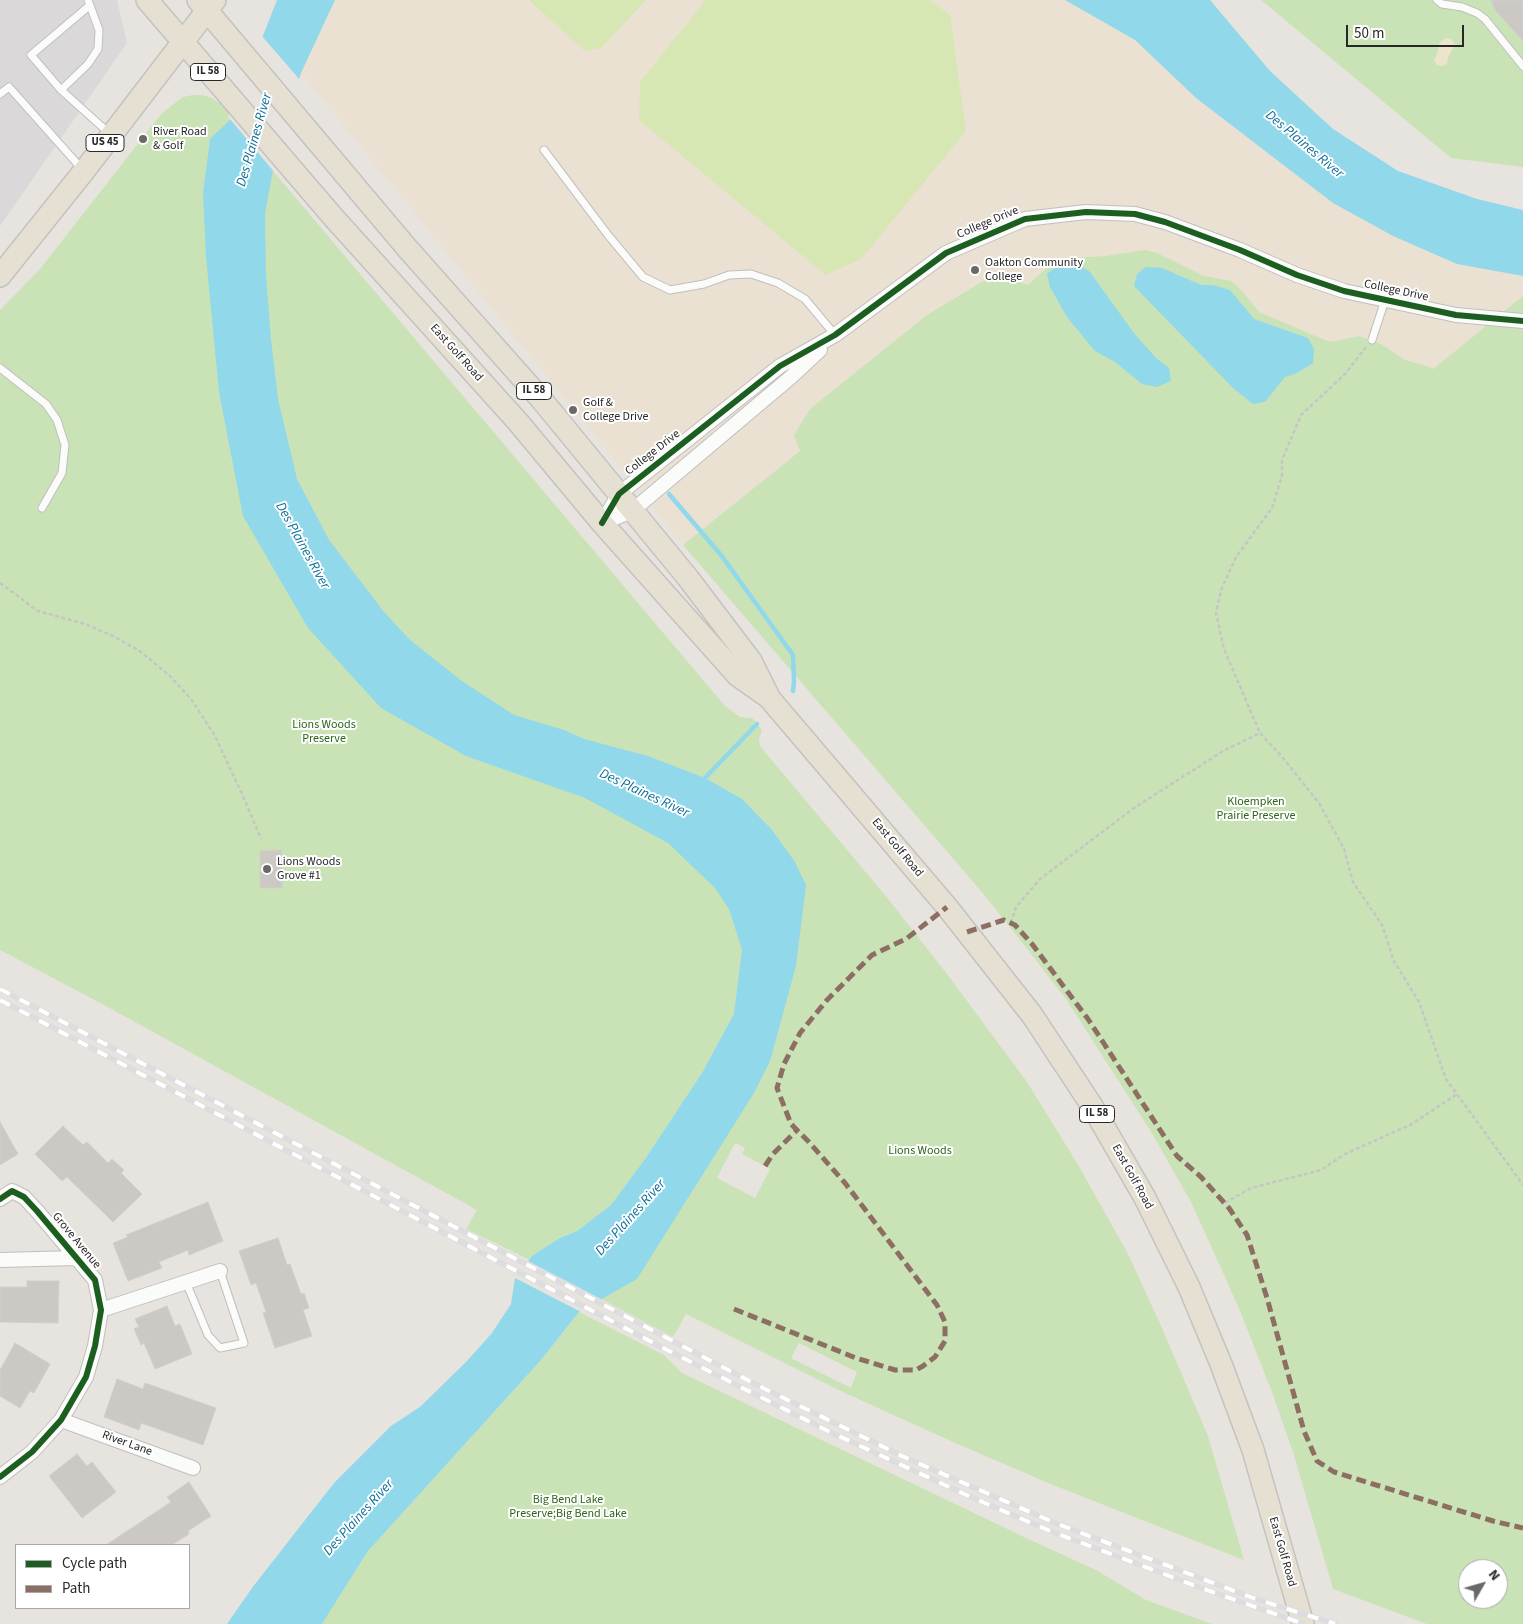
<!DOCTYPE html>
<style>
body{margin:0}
#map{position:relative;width:1523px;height:1624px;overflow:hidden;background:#e7e3de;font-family:"Source Sans 3",sans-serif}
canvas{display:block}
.legend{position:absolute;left:15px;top:1544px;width:175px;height:65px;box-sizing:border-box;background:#fff;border:1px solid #a9a9a9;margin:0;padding:6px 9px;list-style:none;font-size:15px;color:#282828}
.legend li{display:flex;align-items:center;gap:10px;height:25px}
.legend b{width:25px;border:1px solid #a9a9a9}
.north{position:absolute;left:1458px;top:1559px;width:50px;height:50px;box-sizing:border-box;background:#fff;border:1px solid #a9a9a9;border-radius:50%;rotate:52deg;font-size:14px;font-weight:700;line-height:20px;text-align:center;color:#282828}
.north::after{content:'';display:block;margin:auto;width:18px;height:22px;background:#6b6968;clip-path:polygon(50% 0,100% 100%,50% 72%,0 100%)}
.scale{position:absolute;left:1346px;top:25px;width:118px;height:22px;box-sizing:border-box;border:2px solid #282828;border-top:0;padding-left:6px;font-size:15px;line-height:18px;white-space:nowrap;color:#282828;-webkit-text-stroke:4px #fff;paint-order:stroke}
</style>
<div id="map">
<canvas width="1523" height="1624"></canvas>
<ul class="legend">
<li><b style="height:6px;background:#1b5e20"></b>Cycle path</li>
<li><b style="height:6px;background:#8d6e63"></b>Path</li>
</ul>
<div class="north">N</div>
<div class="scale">50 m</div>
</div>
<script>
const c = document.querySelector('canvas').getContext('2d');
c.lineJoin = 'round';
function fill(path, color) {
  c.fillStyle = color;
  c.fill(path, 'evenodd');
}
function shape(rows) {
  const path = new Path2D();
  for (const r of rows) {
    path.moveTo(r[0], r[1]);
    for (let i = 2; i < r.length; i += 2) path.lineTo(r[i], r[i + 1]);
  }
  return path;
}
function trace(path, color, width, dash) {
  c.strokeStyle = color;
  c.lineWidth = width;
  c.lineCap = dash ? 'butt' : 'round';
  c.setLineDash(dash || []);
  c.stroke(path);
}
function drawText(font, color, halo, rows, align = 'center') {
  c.font = font + ' "Source Sans 3",sans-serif';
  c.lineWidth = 4;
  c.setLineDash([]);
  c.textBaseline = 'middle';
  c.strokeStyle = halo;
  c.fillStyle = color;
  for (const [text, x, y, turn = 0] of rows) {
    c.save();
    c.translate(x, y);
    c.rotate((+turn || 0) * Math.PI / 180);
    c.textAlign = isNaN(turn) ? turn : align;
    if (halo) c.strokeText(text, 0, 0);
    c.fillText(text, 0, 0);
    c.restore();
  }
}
fill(shape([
 [0,0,117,0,127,43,0,226]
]), '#dbd8da');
fill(shape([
 [335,0,1065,0,1135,40,1196,98,1333,203,1457,264,1523,276,1523,296,1216,545,1003,287,683,545,301,73]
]), '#eae1d2');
fill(shape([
 [1261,0,1523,0,1523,167,1451,158],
 [193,95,202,95,212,98,230,111,228,117,230,120,725,706,740,717,752,718,762,730,759,740,760,746,889,900,947,974,1027,1082,1077,1163,1127,1252,1162,1328,1208,1436,1244,1560,1053,1485,953,1442,847,1394,686,1314,673,1337,601,1299,637,1278,718,1044,702,1073,645,1159,611,1205,577,1231,560,1238,533,1255,530,1260,466,1229,477,1210,104,1005,0,950,0,310,40,269,162,113,183,97],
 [735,1143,745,1148,742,1154,770,1169,755,1198,717,1178],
 [799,1343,857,1372,851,1388,791,1358],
 [1146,250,1157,253,1204,276,1231,281,1242,291,1259,312,1330,342,1359,336,1381,344,1405,360,1430,367,1433,369,1523,296,1523,1624,1427,1624,1333,1589,1293,1452,1272,1392,1238,1306,1191,1202,1150,1130,1066,999,1021,941,981,891,683,545,800,451,794,435,810,409,927,315,995,274,1028,285,1057,259,1105,256],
 [1468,1569,1498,1569,1498,1599,1468,1599],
 [579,1312,664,1355,682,1373,1026,1538,1096,1570,1146,1600,1212,1624,322,1624,368,1551,541,1360]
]), '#cae3b6');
fill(shape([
 [1446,38,1451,39,1455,45,1448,57,1447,64,1442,66,1437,65,1434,61,1438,51,1439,43]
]), '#ece5cb');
fill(shape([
 [529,0,646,0,601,48,585,51],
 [706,0,930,0,950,15,966,131,861,259,826,275,639,120,640,82]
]), '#d6e7b3');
fill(shape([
 [277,0,335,0,301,73,273,170,265,214,266,277,271,339,278,399,297,479,329,540,384,612,410,640,462,681,514,715,564,730,584,739,648,756,705,778,742,799,772,830,795,862,806,885,796,966,770,1061,754,1093,637,1279,579,1312,541,1360,368,1551,322,1624,227,1624,252,1588,334,1483,391,1426,420,1407,467,1361,492,1333,511,1304,515,1278,533,1255,560,1238,577,1231,611,1205,645,1159,702,1073,734,1014,742,950,729,909,715,888,668,843,585,798,466,756,381,708,308,628,243,516,219,392,206,257,203,193,210,139,230,120],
 [1065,0,1210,0,1270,71,1333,129,1398,171,1477,199,1523,210,1523,276,1457,264,1393,236,1333,203,1196,98,1135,40],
 [1072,260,1090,272,1133,332,1156,358,1169,368,1171,381,1157,387,1142,384,1115,362,1095,351,1067,317,1050,287,1047,274,1056,267],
 [1146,267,1162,268,1201,285,1213,285,1230,290,1254,319,1308,338,1314,349,1313,363,1297,373,1285,377,1265,402,1253,404,1233,388,1134,286,1137,274]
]), '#90d8ea');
fill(shape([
 [261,35,301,81,275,173,229,118],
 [526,1260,601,1299,604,1301,583,1313,513,1277]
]), '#e7e3de');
trace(shape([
 [669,494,721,555,793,655,794,682,793,691],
 [701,782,757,724]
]), '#90d8ea', 4.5);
const building = shape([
 [1491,0,1523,0,1523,41,1495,10,1491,0],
 [281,850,282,888,260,888,260,851,281,850],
 [0,1122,18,1154,0,1165,0,1122],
 [63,1126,83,1145,87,1142,108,1163,112,1159,124,1170,121,1173,142,1194,113,1222,67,1177,62,1181,35,1154,63,1126],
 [208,1202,223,1241,189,1255,188,1250,159,1262,162,1268,128,1281,113,1243,128,1237,126,1235,208,1202],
 [278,1238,287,1265,290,1264,301,1294,304,1293,309,1308,303,1310,312,1336,275,1348,263,1313,266,1312,256,1283,251,1285,239,1251,278,1238],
 [27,1281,59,1281,58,1323,0,1322,0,1287,27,1287,27,1281],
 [167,1306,175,1326,180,1324,192,1354,155,1369,144,1343,141,1345,134,1329,139,1327,135,1319,167,1306],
 [15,1343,50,1364,34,1393,30,1391,20,1408,0,1396,0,1370,15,1343],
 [117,1379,143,1389,145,1383,216,1408,203,1445,141,1423,139,1430,104,1417,117,1379],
 [77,1454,87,1466,92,1462,116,1492,82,1518,49,1476,77,1454],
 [189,1482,211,1516,188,1531,189,1534,172,1545,106,1545,171,1502,167,1497,189,1482]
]);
fill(building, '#ccc9c5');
trace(building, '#d2cfca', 1);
const lane = shape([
 [1437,0,1442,4,1462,7,1477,13,1485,19,1523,66],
 [89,6,31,55,61,90,109,133],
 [61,90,88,64,98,49,99,30,88,0],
 [0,94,9,87,82,169],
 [544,150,608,235,643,277,670,290,704,284,729,275,751,274,778,283,805,299,835,335],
 [1372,340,1385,300],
 [0,368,46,404,57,420,65,445,62,473,42,508],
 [186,1282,208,1335,220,1348,244,1343,220,1271]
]);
const street = shape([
 [602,523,619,494,780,366,835,335,946,253,1025,219,1086,212,1135,214,1165,222,1240,250,1297,275,1344,291,1456,315,1523,321],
 [602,523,632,511,791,377,820,350],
 [0,1199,12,1191,24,1197,37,1211,95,1280,101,1310,95,1346,86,1377,61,1420,32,1452,0,1477],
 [0,1260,76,1258],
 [101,1310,220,1271],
 [61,1420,193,1468]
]);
const primary = shape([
 [147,0,334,218,518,422,602,523,738,676,768,697],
 [198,0,407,248,541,399,688,578,751,661,770,699,947,907,1032,1015,1092,1106,1145,1198,1189,1287,1221,1364,1253,1450,1303,1624],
 [0,276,84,171,215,0]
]);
trace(lane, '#c0bfc0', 9);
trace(street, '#c0bfc0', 16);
trace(primary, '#c3c2c0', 24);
trace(shape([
 [1366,347,1345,374,1301,415,1282,460,1282,476,1272,508,1236,557,1221,590,1216,613,1224,649,1260,733,1283,758,1319,803,1344,849,1353,882,1382,925,1394,961,1419,1002,1446,1079,1523,1185],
 [0,583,38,611,85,624,113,636,141,652,170,676,191,699,214,734,243,796,261,839],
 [1011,923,1016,907,1040,879,1134,808,1223,751,1260,733],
 [1225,1203,1251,1188,1321,1170,1345,1154,1412,1124,1457,1094]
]), '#c6c5c5', 2.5, [4, 2.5]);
trace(lane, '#fbfbfa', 7);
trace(street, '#fbfbfa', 14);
trace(primary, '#e6e0d2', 21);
const rail = shape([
 [0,989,755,1384,902,1456,1055,1523,1253,1598,1335,1624],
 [0,1000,667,1350,830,1432,973,1498,1050,1531,1201,1588,1304,1624]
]);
trace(rail, '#dddcde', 5.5);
trace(rail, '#fff', 4, [11]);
trace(shape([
 [967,932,1004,920,1015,925,1032,944,1088,1019,1177,1156,1201,1177,1229,1208,1247,1235,1267,1298,1304,1431,1317,1461,1334,1472,1493,1521,1523,1528],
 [765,1166,773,1154,797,1130],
 [734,1309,856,1358,895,1370,916,1370,923,1366,935,1357,945,1341,945,1322,937,1305,845,1183,809,1142,791,1124,777,1088,784,1064,800,1033,827,1000,872,955,906,939,947,907]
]), '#8d6e63', 5, [10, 5]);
trace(shape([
 [602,523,619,494,780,366,835,335,946,253,1025,219,1086,212,1135,214,1165,222,1240,250,1297,275,1344,291,1456,315,1523,321],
 [0,1199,12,1191,24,1197,37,1211,95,1280,101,1310,95,1346,86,1377,61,1420,32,1452,0,1477]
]), '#1b5e20', 6);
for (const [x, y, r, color] of [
 [143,139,5,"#6b6968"],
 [975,270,5,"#6b6968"],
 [573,410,5,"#6b6968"],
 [267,869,5,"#6b6968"]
]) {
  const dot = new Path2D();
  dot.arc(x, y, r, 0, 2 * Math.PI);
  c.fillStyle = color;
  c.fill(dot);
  trace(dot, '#fff', 2);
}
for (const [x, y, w] of [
 [208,72,35],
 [105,143,38],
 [534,391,35],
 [1097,1114,35]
]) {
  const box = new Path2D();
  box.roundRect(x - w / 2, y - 8.5, w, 17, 4);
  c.fillStyle = '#fff';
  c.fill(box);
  trace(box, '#282828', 1);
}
drawText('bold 11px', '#282828', null, [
 ["IL 58",208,72],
 ["US 45",105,143],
 ["IL 58",534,391],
 ["IL 58",1097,1114]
]);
drawText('12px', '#282828', '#fff', [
 ["River Road",153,132],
 ["& Golf",153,146],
 ["Oakton Community",985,263],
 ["College",985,277],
 ["Golf &",583,403],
 ["College Drive",583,417],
 ["Lions Woods",277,862],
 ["Grove #1",277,876]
], 'left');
drawText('12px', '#282828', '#fff', [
 ["College Drive",988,223,-23],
 ["College Drive",1396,291,12],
 ["East Golf Road",456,353,48],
 ["College Drive",653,453,-38],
 ["East Golf Road",897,848,50],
 ["East Golf Road",1132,1177,61],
 ["Grove Avenue",76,1241,50],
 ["River Lane",127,1444,20],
 ["East Golf Road",1282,1552,74]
]);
drawText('12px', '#2c6519', '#fff', [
 ["Lions Woods",324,725],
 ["Preserve",324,739],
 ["Kloempken",1256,802],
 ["Prairie Preserve",1256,816],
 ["Lions Woods",920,1151],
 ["Big Bend Lake",568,1500],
 ["Preserve;Big Bend Lake",568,1514]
]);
drawText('italic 14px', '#0c6f99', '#fff', [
 ["Des Plaines River",255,140,-74],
 ["Des Plaines River",1304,145,40],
 ["Des Plaines River",302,546,61],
 ["Des Plaines River",644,794,25],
 ["Des Plaines River",631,1218,-48],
 ["Des Plaines River",359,1518,-48]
]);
</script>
